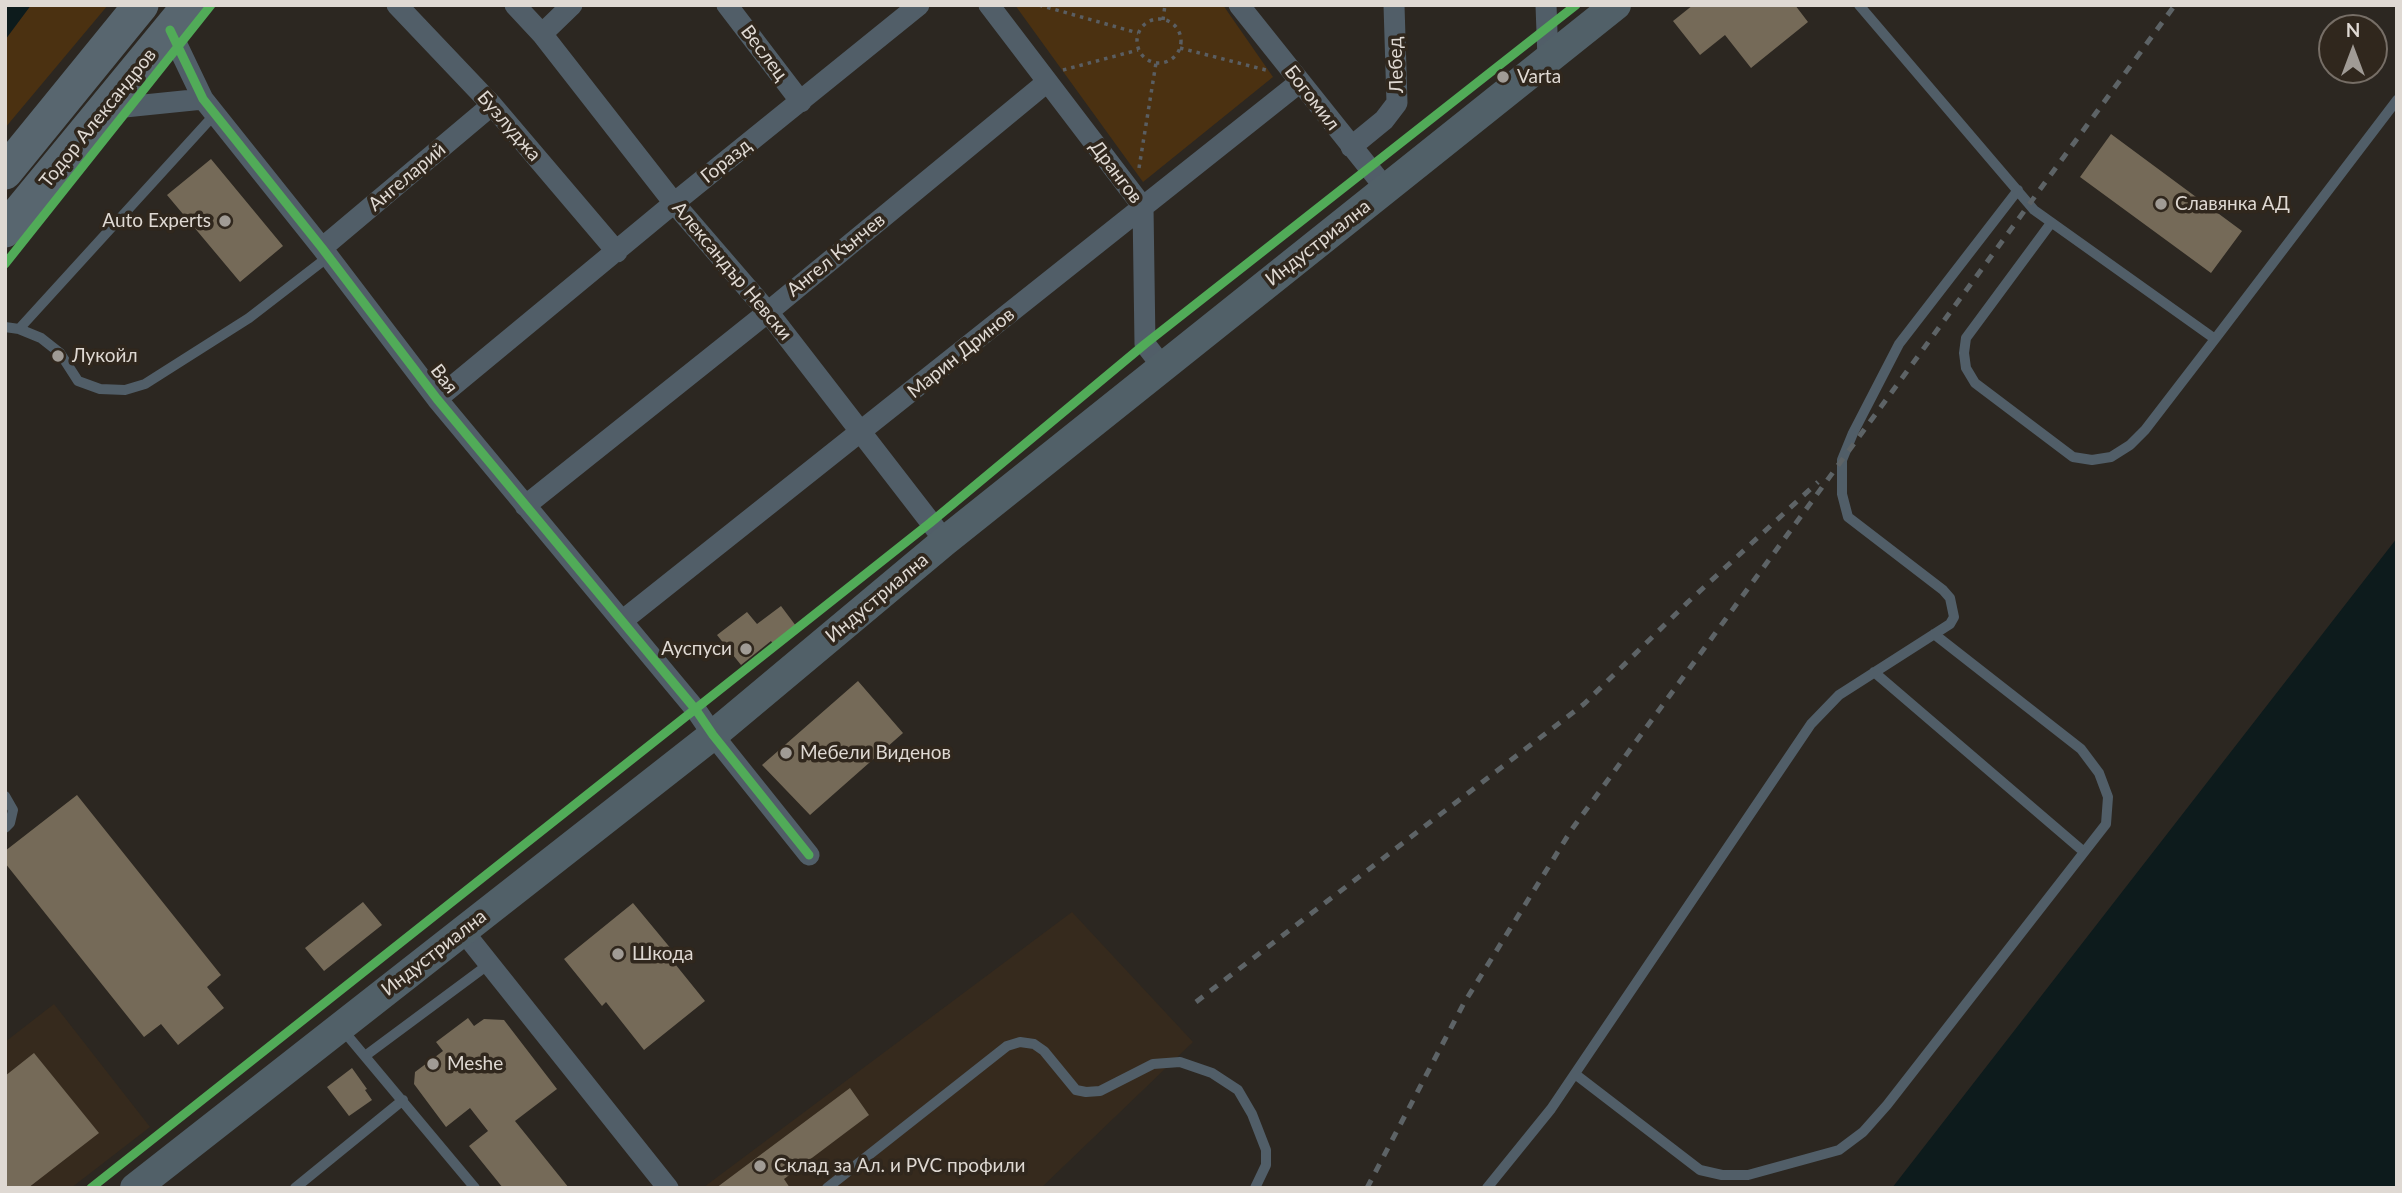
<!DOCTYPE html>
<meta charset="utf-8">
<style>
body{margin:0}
#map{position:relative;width:2402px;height:1193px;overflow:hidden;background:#2c2721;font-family:Lato,sans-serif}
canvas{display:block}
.frame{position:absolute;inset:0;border:7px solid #dfd9d3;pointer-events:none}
.north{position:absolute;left:2318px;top:14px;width:70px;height:70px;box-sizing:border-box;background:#30271d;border:2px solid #766e66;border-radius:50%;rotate:0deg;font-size:19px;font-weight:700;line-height:28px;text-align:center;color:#dfd9d3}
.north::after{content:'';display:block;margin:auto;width:24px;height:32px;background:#a09b95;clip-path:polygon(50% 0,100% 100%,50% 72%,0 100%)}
</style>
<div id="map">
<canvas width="2402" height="1193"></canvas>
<div class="frame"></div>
<div class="north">N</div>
</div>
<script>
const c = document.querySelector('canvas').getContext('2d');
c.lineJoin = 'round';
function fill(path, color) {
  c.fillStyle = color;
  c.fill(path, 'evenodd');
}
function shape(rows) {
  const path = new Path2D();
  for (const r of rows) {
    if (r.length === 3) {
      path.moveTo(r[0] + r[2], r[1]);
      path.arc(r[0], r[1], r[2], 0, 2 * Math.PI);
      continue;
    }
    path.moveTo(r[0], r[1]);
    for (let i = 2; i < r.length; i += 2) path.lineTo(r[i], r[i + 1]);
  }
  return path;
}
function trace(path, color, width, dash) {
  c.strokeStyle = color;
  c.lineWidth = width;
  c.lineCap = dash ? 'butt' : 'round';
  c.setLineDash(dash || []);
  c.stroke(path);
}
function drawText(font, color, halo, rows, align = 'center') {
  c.font = font + ' Lato,sans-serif';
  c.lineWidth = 7;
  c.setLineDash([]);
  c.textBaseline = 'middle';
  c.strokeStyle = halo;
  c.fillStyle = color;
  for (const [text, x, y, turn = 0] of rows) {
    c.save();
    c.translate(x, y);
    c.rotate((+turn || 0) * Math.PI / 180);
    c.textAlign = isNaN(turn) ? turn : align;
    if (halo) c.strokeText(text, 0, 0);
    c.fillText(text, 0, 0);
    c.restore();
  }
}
fill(shape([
 [1072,912,1193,1042,1041,1188,704,1187],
 [54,1004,150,1127,71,1188,5,1188,5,1042]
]), '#362a1d');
fill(shape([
 [31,5,108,5,5,128,5,40],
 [1015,5,1223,5,1273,77,1143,182]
]), '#4b3111');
fill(shape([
 [5,5,31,5,5,40],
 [2397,538,2397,1188,1892,1188]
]), '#0d1b1c');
fill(shape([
 [1693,5,1795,5,1808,22,1751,68,1725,35,1700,55,1673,21],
 [2111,134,2242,231,2211,273,2080,177],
 [211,159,283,246,240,282,167,195],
 [781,606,796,626,773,644,771,641,741,665,717,635,747,612,757,624],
 [858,681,903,733,810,815,762,765],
 [77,795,221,975,207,987,224,1008,178,1045,161,1024,144,1037,5,863,5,851],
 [363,902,382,925,324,971,305,948],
 [633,903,672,950,667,954,705,1001,644,1050,606,1002,602,1006,564,959],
 [468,1018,474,1026,484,1019,504,1020,557,1089,515,1121,569,1188,503,1188,469,1146,488,1131,470,1108,446,1127,414,1084,415,1072,443,1051,436,1042],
 [34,1053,99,1133,28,1188,5,1188,5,1076],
 [352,1068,367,1089,365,1090,372,1100,349,1116,327,1087],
 [850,1088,869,1115,784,1179,790,1188,716,1188]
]), '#756a58');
trace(shape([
 [1039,5,1138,33],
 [1159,41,22],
 [1163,20,1165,5],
 [1180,48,1266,70],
 [1063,70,1138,50],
 [1139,168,1156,63]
]), '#5a5e62', 3.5, [3.5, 5]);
trace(shape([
 [1859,5,2034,210,2215,339,2397,100],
 [2051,223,1966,338,1964,353,1966,368,1975,383,2073,457,2092,460,2111,457,2130,445,2145,430,2215,339],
 [5,327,19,329,41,338,60,353,78,381,100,389,125,390,145,384,249,318,328,257],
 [19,329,215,114],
 [1874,672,2084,852],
 [5,796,13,810,10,823,5,828],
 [342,1029,475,1188],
 [365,1056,489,964],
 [1575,1074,1700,1170,1722,1175,1748,1175,1839,1150,1863,1132,1887,1105,2106,824,2108,797,2099,773,2081,749,1934,634],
 [295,1188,403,1100],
 [827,1188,1007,1046,1020,1042,1034,1044,1044,1051,1076,1090,1086,1092,1100,1091,1153,1064,1180,1062,1212,1073,1238,1090,1252,1114,1266,1150,1266,1165,1255,1188],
 [1487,1188,1551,1109,1811,724,1839,695,1950,624,1954,617,1950,598,1943,590,1848,517,1842,494,1842,460,1853,433,1899,344,2018,190]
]), '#515e68', 10);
trace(shape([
 [397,5,492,105,617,252],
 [515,5,542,34,674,203,768,312,945,541],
 [727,5,801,102],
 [989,5,1143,207,1145,344,1162,366],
 [1239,5,1386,189],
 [1546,5,1548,59],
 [170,30,203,99,322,248,437,399,696,710,713,735,809,855],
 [542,34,572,5],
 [105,109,203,99],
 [1351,147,1384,120,1397,103,1394,5],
 [322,248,492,105],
 [437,399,674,203,919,5],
 [525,506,768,312,1047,82],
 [622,621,1300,82],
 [463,931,668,1188]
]), '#515e68', 21);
trace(shape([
 [135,1188,713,735,945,541,1616,5]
]), '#516068', 30);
trace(shape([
 [5,172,141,5],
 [5,230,190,5]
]), '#58666f', 35);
trace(shape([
 [1196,1002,1584,704,1688,602,1818,482],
 [1367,1188,1464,1003,1572,829,2175,5]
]), '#5d6366', 5, [9, 9]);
trace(shape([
 [170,30,203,99,322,248,437,399,696,710,713,735,809,855],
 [5,264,211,5],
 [91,1188,930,523,1145,344,1576,5]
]), '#51ab58', 9);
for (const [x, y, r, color] of [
 [1503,77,7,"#a09b95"],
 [2161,204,7,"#a09b95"],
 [225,221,7,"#a09b95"],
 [58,356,7,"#a09b95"],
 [746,649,7,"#a09b95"],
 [786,753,7,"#a09b95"],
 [618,954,7,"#a09b95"],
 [433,1064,7,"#a09b95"],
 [760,1166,7,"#a09b95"]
]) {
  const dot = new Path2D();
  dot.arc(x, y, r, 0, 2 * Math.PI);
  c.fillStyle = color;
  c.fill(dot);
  trace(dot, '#30271d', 2.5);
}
drawText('19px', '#dfd9d3', '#30271d', [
 ["Веслец",764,53,53],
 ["Лебед",1396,65,-92],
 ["Богомил",1312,98,52],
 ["Тодор Александров",98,118,-51],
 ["Бузлуджа",509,126,49],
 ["Горазд",726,161,-39],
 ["Дрангов",1116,172,53],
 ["Ангеларий",407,177,-40],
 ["Индустриална",1318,243,-38],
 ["Ангел Кънчев",836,255,-39],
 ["Александър Невски",732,271,50],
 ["Марин Дринов",961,353,-39],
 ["Вая",444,379,52],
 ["Индустриална",877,598,-40],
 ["Индустриална",434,953,-38]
]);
drawText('19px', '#dfd9d3', '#30271d', [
 ["Varta",1517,77],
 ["Славянка АД",2175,204],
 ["Auto Experts",211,221,"right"],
 ["Лукойл",72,356],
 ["Ауспуси",732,649,"right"],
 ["Мебели Виденов",800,753],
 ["Шкода",632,954],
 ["Meshe",447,1064],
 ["Склад за Ал. и PVC профили",774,1166]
], 'left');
</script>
